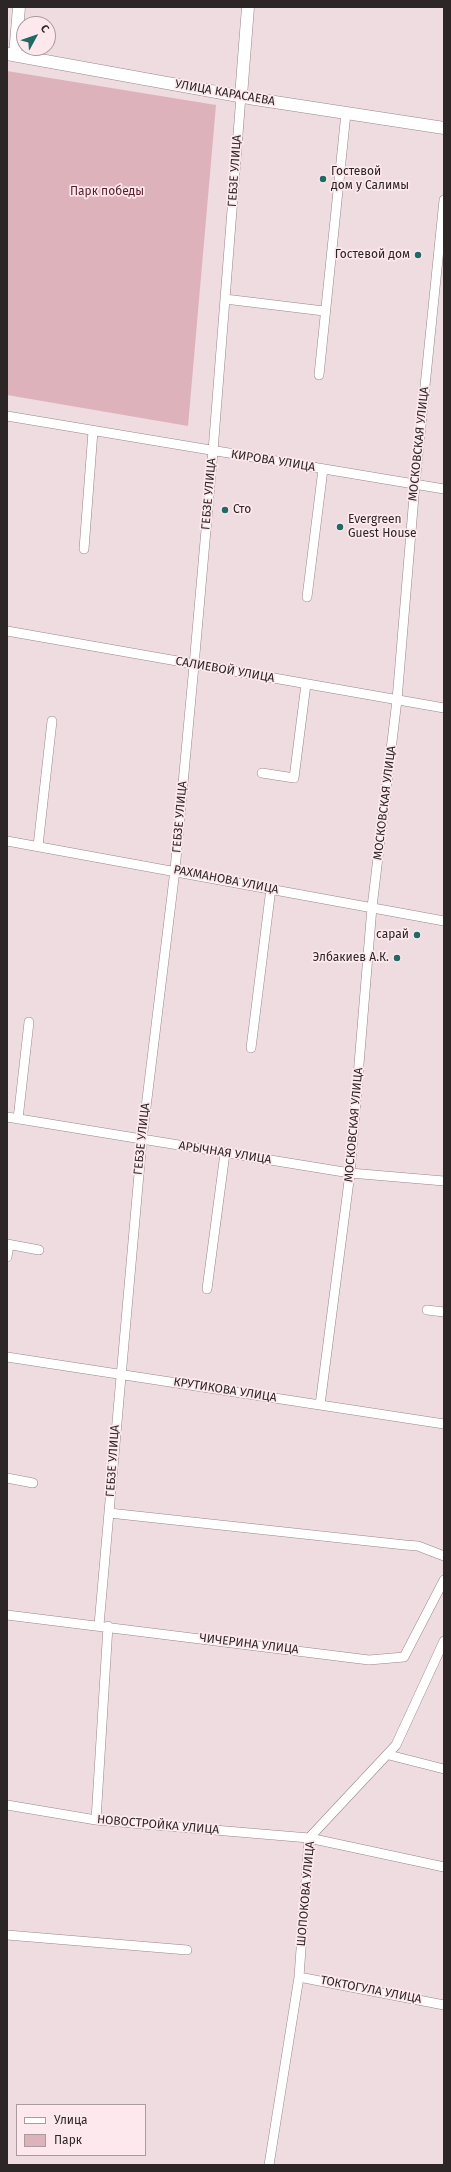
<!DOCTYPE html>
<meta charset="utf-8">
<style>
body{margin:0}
#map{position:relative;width:451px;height:2172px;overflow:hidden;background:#efdce0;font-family:"Fira Sans",sans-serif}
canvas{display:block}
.frame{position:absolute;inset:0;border:8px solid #2d2627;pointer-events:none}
.legend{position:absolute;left:16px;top:2104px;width:130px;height:52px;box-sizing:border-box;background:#fde9ed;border:1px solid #aa9b9e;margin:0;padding:5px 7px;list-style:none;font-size:12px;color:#2d2627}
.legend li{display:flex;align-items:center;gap:8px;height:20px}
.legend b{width:20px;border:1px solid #aa9b9e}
.north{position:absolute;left:16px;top:16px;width:40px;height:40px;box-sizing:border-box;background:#fde9ed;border:1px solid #aa9b9e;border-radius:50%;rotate:50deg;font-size:11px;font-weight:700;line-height:16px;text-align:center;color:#2d2627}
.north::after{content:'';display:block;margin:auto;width:14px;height:18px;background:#216a63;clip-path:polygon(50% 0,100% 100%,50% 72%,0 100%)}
</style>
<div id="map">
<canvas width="451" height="2172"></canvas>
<div class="frame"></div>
<ul class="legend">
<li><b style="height:5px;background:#fff"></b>Улица</li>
<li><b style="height:11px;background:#deb2bb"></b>Парк</li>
</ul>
<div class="north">С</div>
</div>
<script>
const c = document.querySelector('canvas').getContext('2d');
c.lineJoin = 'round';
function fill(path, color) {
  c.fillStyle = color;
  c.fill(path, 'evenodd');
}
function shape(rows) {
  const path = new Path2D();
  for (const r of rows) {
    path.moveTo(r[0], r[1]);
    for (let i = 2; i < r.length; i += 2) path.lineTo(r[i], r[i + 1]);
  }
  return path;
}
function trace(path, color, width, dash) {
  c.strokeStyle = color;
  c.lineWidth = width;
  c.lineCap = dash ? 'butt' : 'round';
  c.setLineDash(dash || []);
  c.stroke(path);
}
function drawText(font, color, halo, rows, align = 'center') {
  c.font = font + ' "Fira Sans",sans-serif';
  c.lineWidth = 3.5;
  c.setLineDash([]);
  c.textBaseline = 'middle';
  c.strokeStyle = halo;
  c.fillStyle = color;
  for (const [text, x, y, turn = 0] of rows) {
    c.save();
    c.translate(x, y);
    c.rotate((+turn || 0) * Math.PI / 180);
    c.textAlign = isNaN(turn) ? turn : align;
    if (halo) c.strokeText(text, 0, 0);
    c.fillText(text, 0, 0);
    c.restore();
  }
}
fill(shape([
 [7,71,216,105,188,426,7,395]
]), '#deb2bb');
const minor = shape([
 [225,299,324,311],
 [319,375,346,113],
 [7,416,444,489],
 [84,549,93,431],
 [307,597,323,469],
 [7,631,444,708],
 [262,773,294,778,306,684],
 [7,841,444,921],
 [38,846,52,721],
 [251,1048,271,888],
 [7,1117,350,1173,444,1181],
 [18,1119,29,1022],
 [7,1244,39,1250],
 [7,1257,9,1245],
 [207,1289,225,1153],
 [427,1310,444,1312],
 [7,1357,444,1424],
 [320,1405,350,1173,372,907,397,700,415,484,444,200],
 [7,1478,33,1483],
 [109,1513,405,1545,418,1546,444,1556],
 [7,1615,369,1660,404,1657,444,1580],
 [99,1625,142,1140,175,870,194,665,213,451,241,96],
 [389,1755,444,1769],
 [7,1805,96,1820,309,1838,444,1867],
 [96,1820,108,1626],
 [7,1935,187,1950],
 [299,1977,444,2005],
 [269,2165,299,1977,309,1838,396,1745,444,1641]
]);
const secondary = shape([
 [7,54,255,99,444,128],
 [15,55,19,7],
 [241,96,248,7]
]);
trace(minor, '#98868a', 10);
trace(secondary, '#98868a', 13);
trace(minor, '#fff', 9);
trace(secondary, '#fff', 12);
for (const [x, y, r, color] of [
 [323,179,4,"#216a63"],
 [418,255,4,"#216a63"],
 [225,510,4,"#216a63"],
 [340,527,4,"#216a63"],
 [417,935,4,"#216a63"],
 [397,958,4,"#216a63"]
]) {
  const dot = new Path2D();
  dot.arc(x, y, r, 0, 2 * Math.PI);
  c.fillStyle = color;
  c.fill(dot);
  trace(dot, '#fde9ed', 1.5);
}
drawText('12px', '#2d2627', '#fde9ed', [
 ["УЛИЦА КАРАСАЕВА",225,93,10],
 ["ГЕБЗЕ УЛИЦА",235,171,-86],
 ["МОСКОВСКАЯ УЛИЦА",419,444,-84],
 ["КИРОВА УЛИЦА",273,461,9],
 ["ГЕБЗЕ УЛИЦА",209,494,-85],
 ["САЛИЕВОЙ УЛИЦА",225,670,10],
 ["МОСКОВСКАЯ УЛИЦА",385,803,-83],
 ["ГЕБЗЕ УЛИЦА",180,817,-85],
 ["РАХМАНОВА УЛИЦА",226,880,11],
 ["МОСКОВСКАЯ УЛИЦА",354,1125,-85],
 ["ГЕБЗЕ УЛИЦА",142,1139,-84],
 ["АРЫЧНАЯ УЛИЦА",225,1153,9],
 ["КРУТИКОВА УЛИЦА",225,1390,9],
 ["ГЕБЗЕ УЛИЦА",113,1461,-86],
 ["ЧИЧЕРИНА УЛИЦА",249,1644,7],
 ["НОВОСТРОЙКА УЛИЦА",158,1825,5],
 ["ШОПОКОВА УЛИЦА",306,1894,-85],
 ["ТОКТОГУЛА УЛИЦА",371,1990,11]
]);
drawText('12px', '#2d2627', '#fde9ed', [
 ["Гостевой",331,172],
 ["дом у Салимы",331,186],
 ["Гостевой дом",410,255,"right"],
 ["Сто",233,510],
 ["Evergreen",348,520],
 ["Guest House",348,534],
 ["сарай",409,935,"right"],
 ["Элбакиев А.К.",389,958,"right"]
], 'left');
drawText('12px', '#5b1d30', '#fde9ed', [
 ["Парк победы",107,192]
]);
</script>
